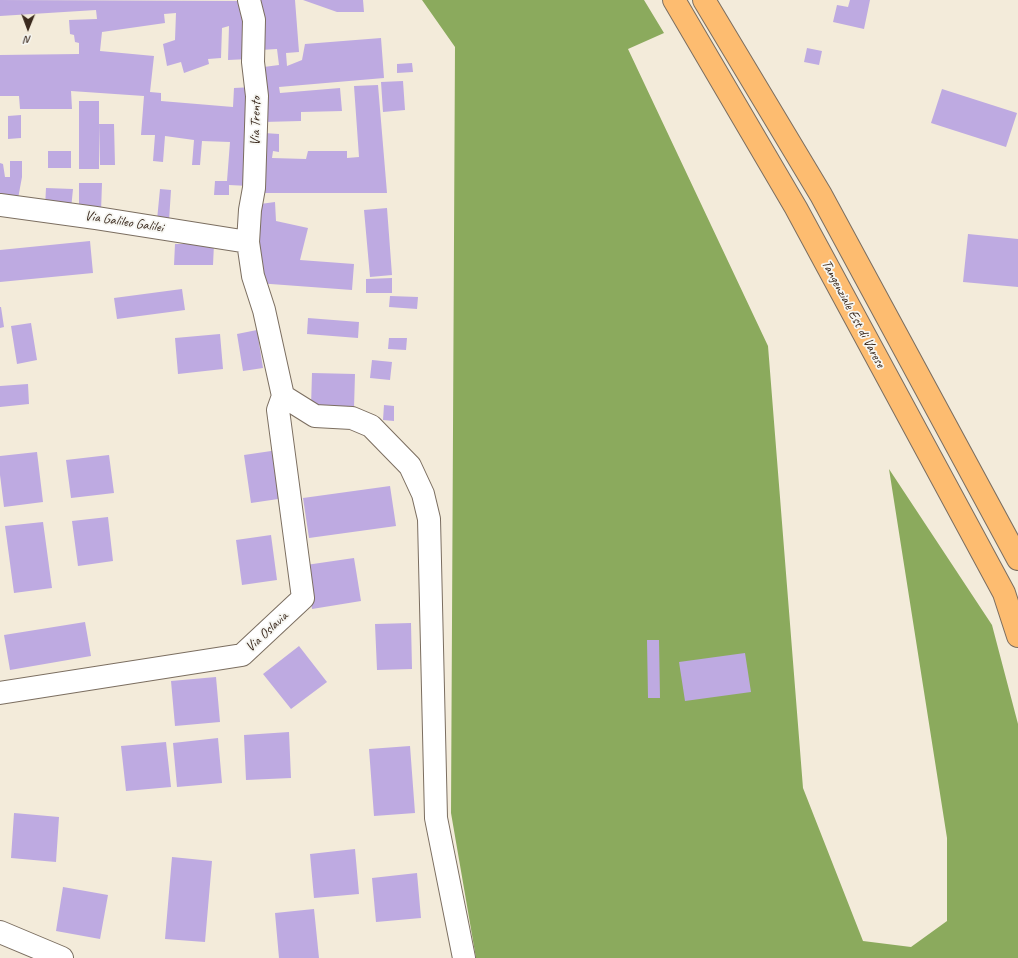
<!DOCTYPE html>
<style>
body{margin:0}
#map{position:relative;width:1018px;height:958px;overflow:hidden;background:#f3ebda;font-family:Caveat,sans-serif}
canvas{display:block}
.north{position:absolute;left:8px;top:8px;width:40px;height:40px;-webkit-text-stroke:3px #f6f6f2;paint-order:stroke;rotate:181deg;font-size:11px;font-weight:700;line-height:16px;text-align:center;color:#3b2a1e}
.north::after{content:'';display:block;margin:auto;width:14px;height:18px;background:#3b2a1e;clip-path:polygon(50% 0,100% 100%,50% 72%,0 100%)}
</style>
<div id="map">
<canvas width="1018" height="958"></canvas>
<div class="north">N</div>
</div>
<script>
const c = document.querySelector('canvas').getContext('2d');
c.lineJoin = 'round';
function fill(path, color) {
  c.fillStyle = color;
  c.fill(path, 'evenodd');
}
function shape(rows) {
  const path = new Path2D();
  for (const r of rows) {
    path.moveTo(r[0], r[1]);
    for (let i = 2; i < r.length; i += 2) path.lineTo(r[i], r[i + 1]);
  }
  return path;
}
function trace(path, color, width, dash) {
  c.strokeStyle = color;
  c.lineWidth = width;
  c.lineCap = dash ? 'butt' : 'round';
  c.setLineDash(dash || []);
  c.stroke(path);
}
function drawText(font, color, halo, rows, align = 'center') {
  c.font = font + ' Caveat,sans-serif';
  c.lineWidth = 3.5;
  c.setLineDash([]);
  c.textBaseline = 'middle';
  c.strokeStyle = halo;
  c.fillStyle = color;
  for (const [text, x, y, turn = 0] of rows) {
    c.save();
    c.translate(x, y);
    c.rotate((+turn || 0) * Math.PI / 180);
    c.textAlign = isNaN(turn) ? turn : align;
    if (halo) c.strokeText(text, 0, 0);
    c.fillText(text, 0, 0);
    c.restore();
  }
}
fill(shape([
 [422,0,644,0,664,33,628,49,768,346,803,788,863,941,911,947,947,921,947,838,889,469,992,625,1018,724,1018,958,476,958,451,813,455,47]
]), '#8baa5d');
fill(shape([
 [0,0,239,1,249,59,228,60,229,26,222,28,221,58,208,59,209,64,184,73,181,62,167,66,163,44,175,40,176,13,164,14,165,23,102,32,100,51,154,56,150,92,161,93,161,101,233,107,234,88,254,87,249,186,229,185,229,195,214,195,215,181,227,181,230,142,202,141,200,165,192,165,194,140,165,136,163,162,153,161,155,135,141,135,144,96,71,91,72,109,20,109,19,96,0,96,0,55,79,54,79,43,75,42,74,35,70,34,69,20,97,19,96,10,0,16],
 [255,0,295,0,299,52,286,53,287,66,302,60,305,44,381,38,384,78,279,87,280,93,340,88,342,111,301,112,301,121,263,122,256,68,279,65,277,49,260,50],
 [303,0,363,0,364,12,337,12],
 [850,0,870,0,864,29,833,22,837,5,848,7],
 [807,48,822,51,819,65,804,62],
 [412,63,413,72,397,73,397,64],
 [403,81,405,110,383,112,381,82],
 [378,85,387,193,258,193,264,133,279,134,279,152,273,151,272,158,306,159,308,151,347,151,347,158,359,157,354,86],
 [942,89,1017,113,1006,147,931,123],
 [79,101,99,101,99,169,79,169],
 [21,115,21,138,8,139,8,116],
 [99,124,114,124,115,165,100,165],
 [48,151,71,151,71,168,48,168],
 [10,161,22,161,22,177,17,204,0,202,0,163,3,164,5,177,10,177],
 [79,183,102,183,101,212,79,212],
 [46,188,73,189,71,209,45,208],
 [160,189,171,190,169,221,157,220],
 [275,202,276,221,308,228,300,260,354,264,352,290,257,283,253,205],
 [387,208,392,275,370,277,364,210],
 [968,234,1018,239,1018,287,963,282],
 [90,241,93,273,0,282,0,250],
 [175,244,214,244,213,265,174,265],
 [392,278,392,293,366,293,366,279],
 [182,289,185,310,117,319,114,298],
 [390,296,418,297,417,309,389,307],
 [0,307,1,307,4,327,0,328],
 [308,318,359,322,358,338,307,334],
 [31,323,37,360,17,364,11,326],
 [257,330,263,368,243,371,237,334],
 [220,334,223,369,178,374,175,338],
 [389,338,407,338,406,350,388,349],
 [372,360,392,362,390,380,370,378],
 [312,373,355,374,354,408,311,407],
 [28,384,29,404,0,407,0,386],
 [384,405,394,406,394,421,383,420],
 [278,450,285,498,251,503,244,455],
 [37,452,43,502,4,507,0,475,0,456],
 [109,455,114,493,71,498,66,460],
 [390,486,396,526,309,538,303,498],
 [108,517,113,561,78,566,72,521],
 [43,522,52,588,14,593,5,526],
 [271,535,277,580,242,585,236,540],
 [354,558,361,601,312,609,306,565],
 [85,622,91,656,10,670,4,635],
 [411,623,412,669,377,670,375,624],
 [647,640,659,640,660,698,648,698],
 [299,646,327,682,291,709,263,674],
 [745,653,751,692,685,701,679,662],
 [216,677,220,722,175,726,171,681],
 [289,732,291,778,246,780,244,735],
 [218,738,222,783,177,787,173,743],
 [166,742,171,787,126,791,121,746],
 [410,746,415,813,374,816,369,749],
 [14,813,59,817,56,862,11,858],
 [355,849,359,894,314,898,310,854],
 [172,857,212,861,205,942,165,939],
 [417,873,421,918,376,922,372,878],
 [63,887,108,895,100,939,56,931],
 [314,909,319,958,279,958,275,913]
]), '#beaae1');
const minor = shape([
 [249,0,254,20,253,62,257,96,254,188,250,210,248,242,253,276,264,310,283,396,315,416,352,418,371,426,410,466,423,494,429,519,436,818,464,958],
 [0,205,96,218,248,242],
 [0,693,242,655,303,598,278,410,283,396],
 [0,932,62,958]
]);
const highway = shape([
 [674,0,796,208,1004,593,1018,636],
 [704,0,821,195,1018,559]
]);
trace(minor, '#7b6e60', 24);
trace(highway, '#7b6e60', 24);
trace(minor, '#fff', 22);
trace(highway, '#fdbc70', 22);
drawText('14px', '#3b2a1e', '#f6f6f2', [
 ["Via Trento",256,121,-89],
 ["Via Galileo Galilei",124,222,9],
 ["Tangenziale Est di Varese",853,314,62],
 ["Via Oslavia",267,632,-43]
]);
</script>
